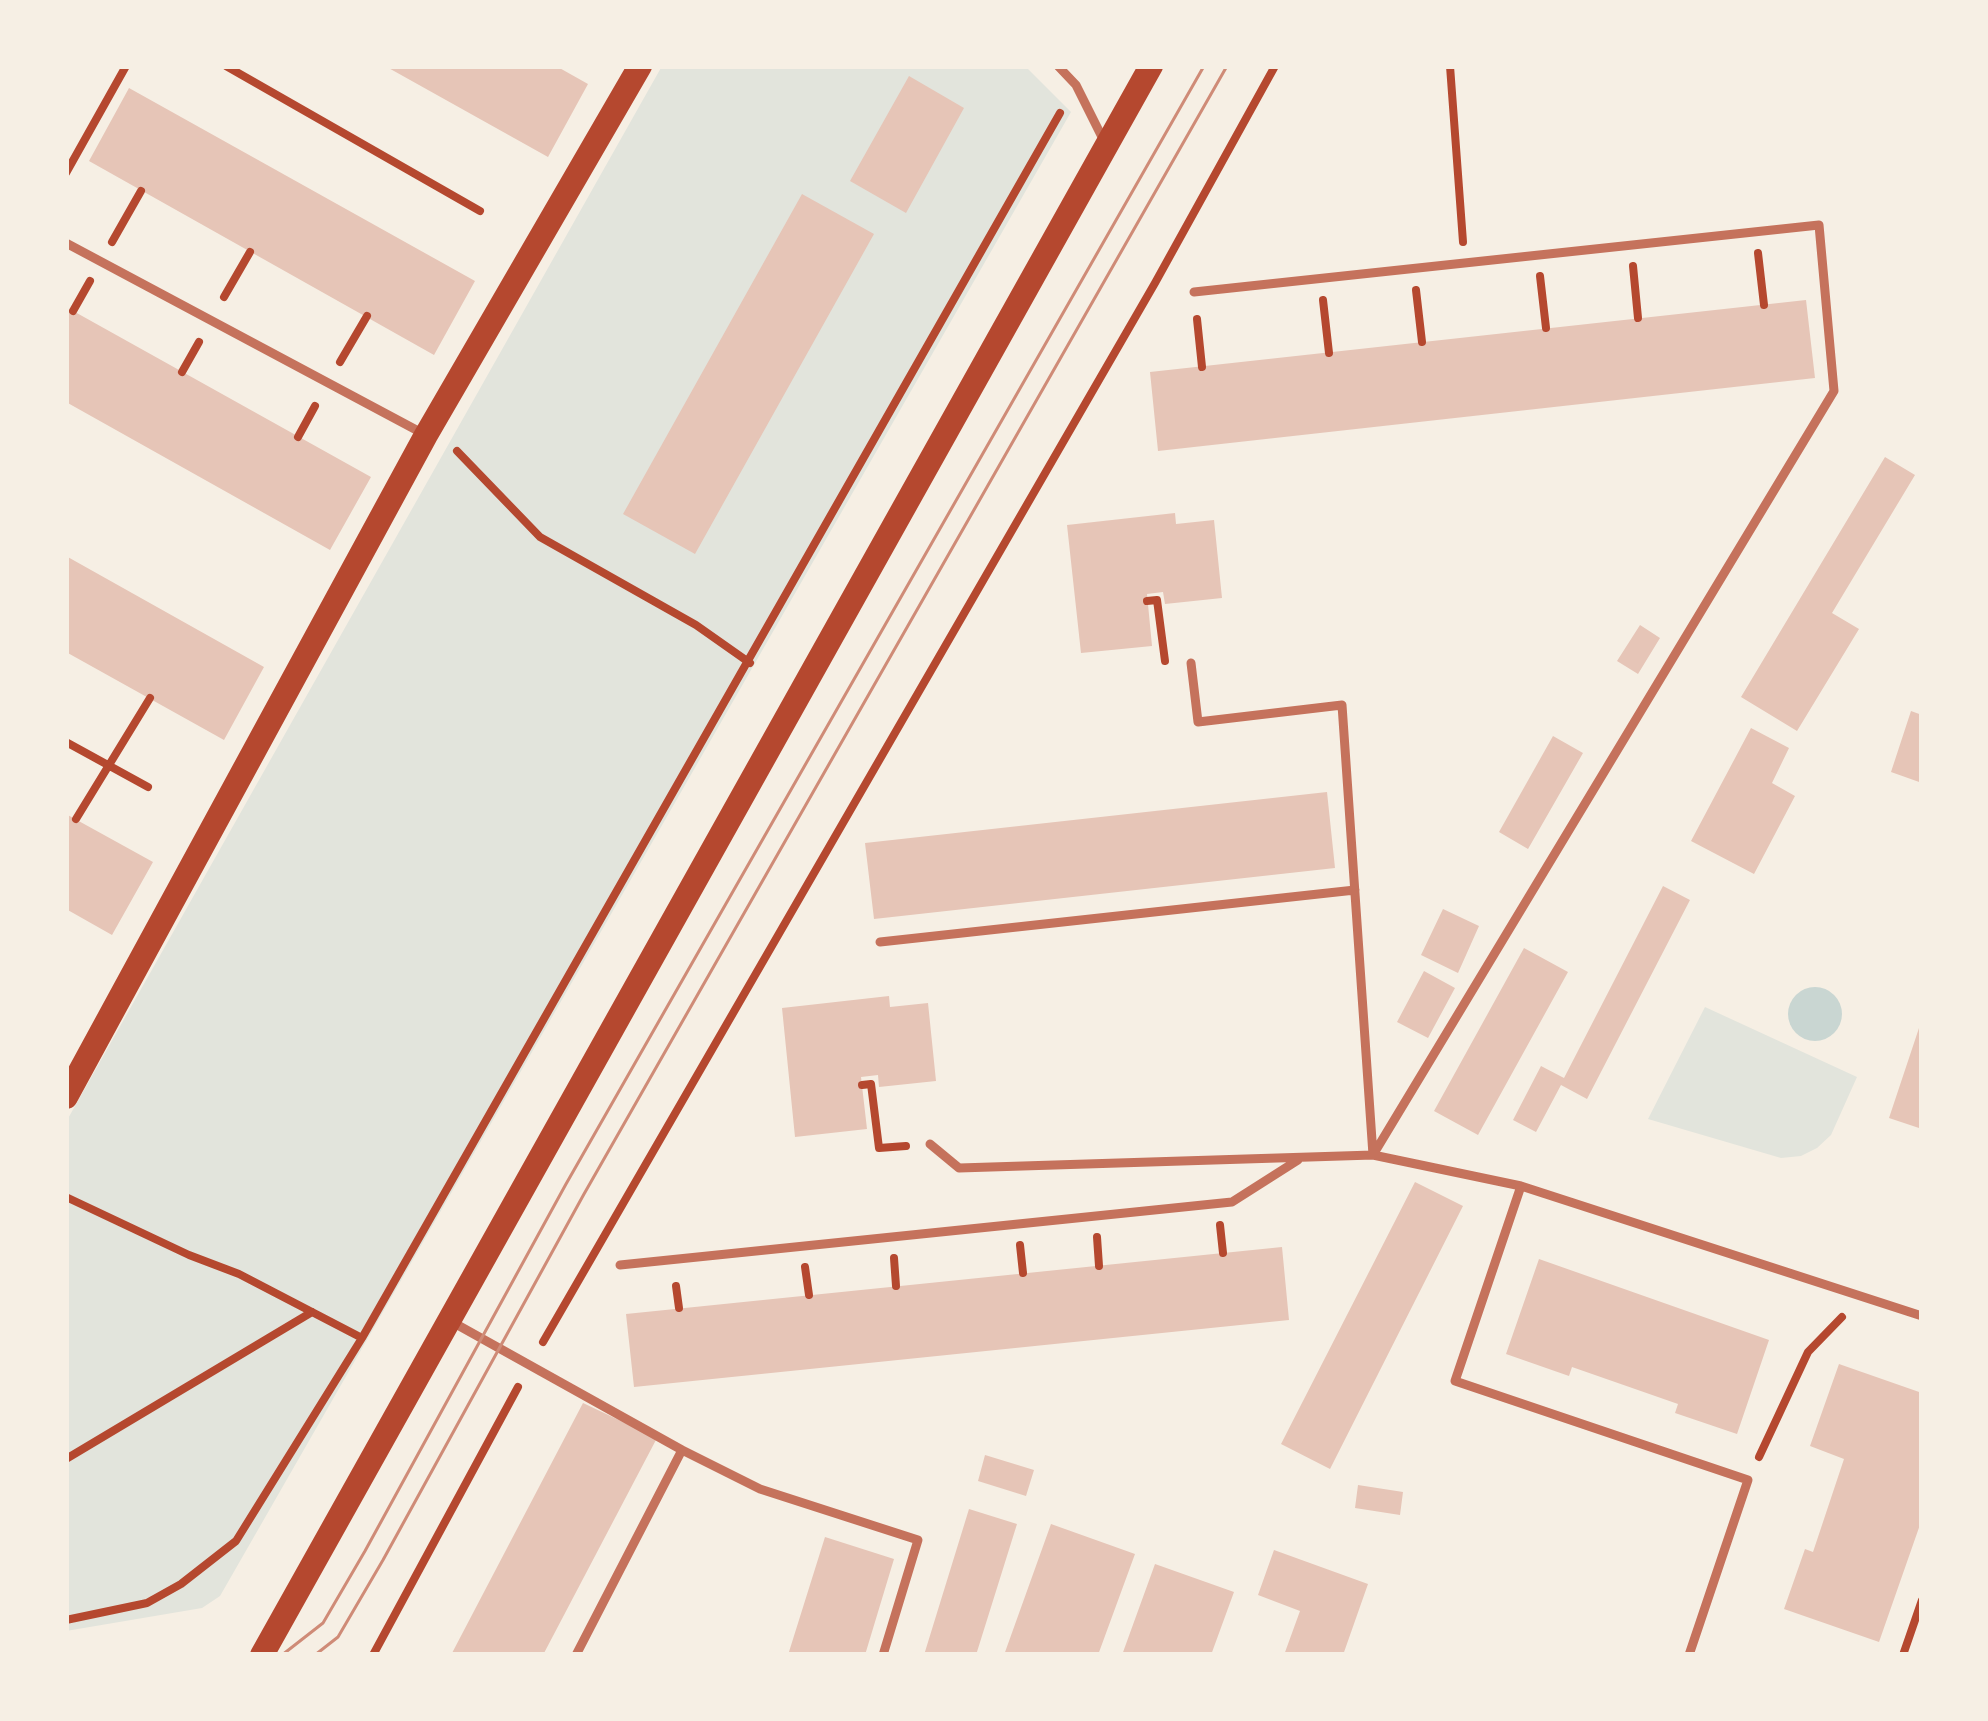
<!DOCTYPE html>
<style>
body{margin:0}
#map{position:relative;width:1988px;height:1721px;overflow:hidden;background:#f6efe4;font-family:"PT Sans Narrow",sans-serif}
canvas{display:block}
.frame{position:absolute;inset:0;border:69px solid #f6efe4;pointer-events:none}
</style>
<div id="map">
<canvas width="1988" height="1721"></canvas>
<div class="frame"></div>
</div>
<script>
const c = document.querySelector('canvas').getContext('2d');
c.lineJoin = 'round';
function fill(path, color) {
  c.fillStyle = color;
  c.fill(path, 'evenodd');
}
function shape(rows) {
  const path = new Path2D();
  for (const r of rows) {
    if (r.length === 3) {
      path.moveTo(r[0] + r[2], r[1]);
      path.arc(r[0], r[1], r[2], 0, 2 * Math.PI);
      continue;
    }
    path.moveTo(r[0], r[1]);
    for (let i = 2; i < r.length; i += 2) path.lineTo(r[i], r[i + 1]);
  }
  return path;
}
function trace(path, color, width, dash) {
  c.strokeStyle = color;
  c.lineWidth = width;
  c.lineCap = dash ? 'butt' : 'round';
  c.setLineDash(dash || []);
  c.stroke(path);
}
fill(shape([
 [662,66,1025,66,1071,112,220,1596,202,1608,66,1631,66,1122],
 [1705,1007,1857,1077,1831,1135,1817,1148,1801,1156,1781,1158,1648,1119]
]), '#e2e4dc');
fill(shape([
 [1815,1014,27]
]), '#c9d6d2');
fill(shape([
 [385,66,556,66,588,84,548,157],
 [909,76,964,108,906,213,850,181],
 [129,88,475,281,434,355,89,161],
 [802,194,874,234,695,554,623,514],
 [1806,300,1815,378,1158,451,1150,372],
 [66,307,371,477,330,550,66,402],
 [1885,457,1915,475,1832,613,1859,629,1797,731,1741,697],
 [1175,513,1176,524,1214,520,1222,598,1165,604,1163,592,1147,594,1152,646,1081,653,1067,525],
 [66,556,264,667,224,740,66,652],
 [1640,625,1660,638,1638,674,1617,661],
 [1911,711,1922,715,1922,783,1891,772],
 [1751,728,1789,748,1772,783,1795,796,1754,874,1691,841],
 [1553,736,1583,753,1528,849,1499,832],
 [1327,792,1335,868,874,919,865,843],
 [66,814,153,862,112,935,66,909],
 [1663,886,1690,900,1587,1099,1561,1085,1536,1132,1513,1120,1541,1066,1564,1078],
 [1443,909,1479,926,1458,973,1421,955],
 [1524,948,1568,972,1478,1135,1434,1111],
 [1424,971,1455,988,1428,1038,1397,1022],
 [889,996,890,1007,928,1003,936,1081,879,1087,878,1075,861,1077,867,1129,795,1137,782,1008],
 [1921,1022,1922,1022,1922,1129,1889,1118],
 [1415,1182,1463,1206,1330,1469,1281,1444],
 [1282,1247,1289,1320,634,1387,626,1314],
 [1539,1259,1769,1340,1737,1434,1675,1413,1678,1404,1572,1367,1569,1376,1506,1354],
 [1839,1364,1922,1393,1922,1519,1879,1642,1784,1609,1805,1549,1813,1552,1844,1459,1810,1446],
 [583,1403,657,1438,543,1655,451,1655],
 [985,1455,1034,1470,1026,1496,978,1481],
 [1358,1485,1403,1492,1400,1515,1355,1508],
 [969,1509,1017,1524,976,1655,924,1655],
 [1051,1524,1135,1554,1098,1655,1004,1655],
 [825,1537,894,1559,865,1655,788,1655],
 [1274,1550,1368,1584,1343,1655,1284,1655,1300,1611,1258,1595],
 [1155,1564,1234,1592,1211,1655,1122,1655]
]), '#e6c5b7');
trace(shape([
 [226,66,480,211],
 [1450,66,1463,242],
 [66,173,126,66],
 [112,242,141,191],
 [1758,253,1764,305],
 [1633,266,1638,318],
 [1540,276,1546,328],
 [1416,290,1422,342],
 [224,297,250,252],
 [1323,300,1329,353],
 [73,311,90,281],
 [1197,319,1202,367],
 [340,362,367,316],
 [182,372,199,342],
 [298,437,315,406],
 [457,451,540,537,696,625,750,663],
 [1147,601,1157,600,1165,661],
 [66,742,148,787],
 [76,819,150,698],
 [862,1085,871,1084,879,1148,906,1146],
 [66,1197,189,1255,239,1274,362,1338],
 [1220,1225,1223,1253],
 [1097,1237,1099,1266],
 [1020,1245,1023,1273],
 [894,1258,896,1286],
 [805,1267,809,1295],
 [676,1286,679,1308],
 [543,1342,1155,283,1275,66],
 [1759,1457,1808,1352,1842,1317],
 [66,1459,312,1312],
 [66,1620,147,1603,181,1584,236,1541,362,1338,1060,113],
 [373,1655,518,1387],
 [1903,1655,1922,1600]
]), '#b5482f', 8);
trace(shape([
 [1058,66,1076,85,1105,143],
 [66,243,422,433],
 [1191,663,1198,722,1342,705,1373,1155,1834,391,1819,225,1194,292],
 [880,942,1355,890],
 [930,1144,959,1168,1373,1155,1521,1186,1922,1316],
 [1521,1186,1455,1381,1748,1480,1689,1655],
 [620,1265,1232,1202,1298,1160],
 [454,1323,682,1450,576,1655],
 [682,1450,760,1489,918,1540,883,1655]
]), '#c5725c', 9);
trace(shape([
 [66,1097,426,435,640,66],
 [262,1655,1151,66]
]), '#b5482f', 24);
trace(shape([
 [282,1655,323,1623,365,1551,566,1184,1204,66],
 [315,1655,338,1637,383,1560,584,1194,1227,66]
]), '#cf8b77', 3);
</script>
